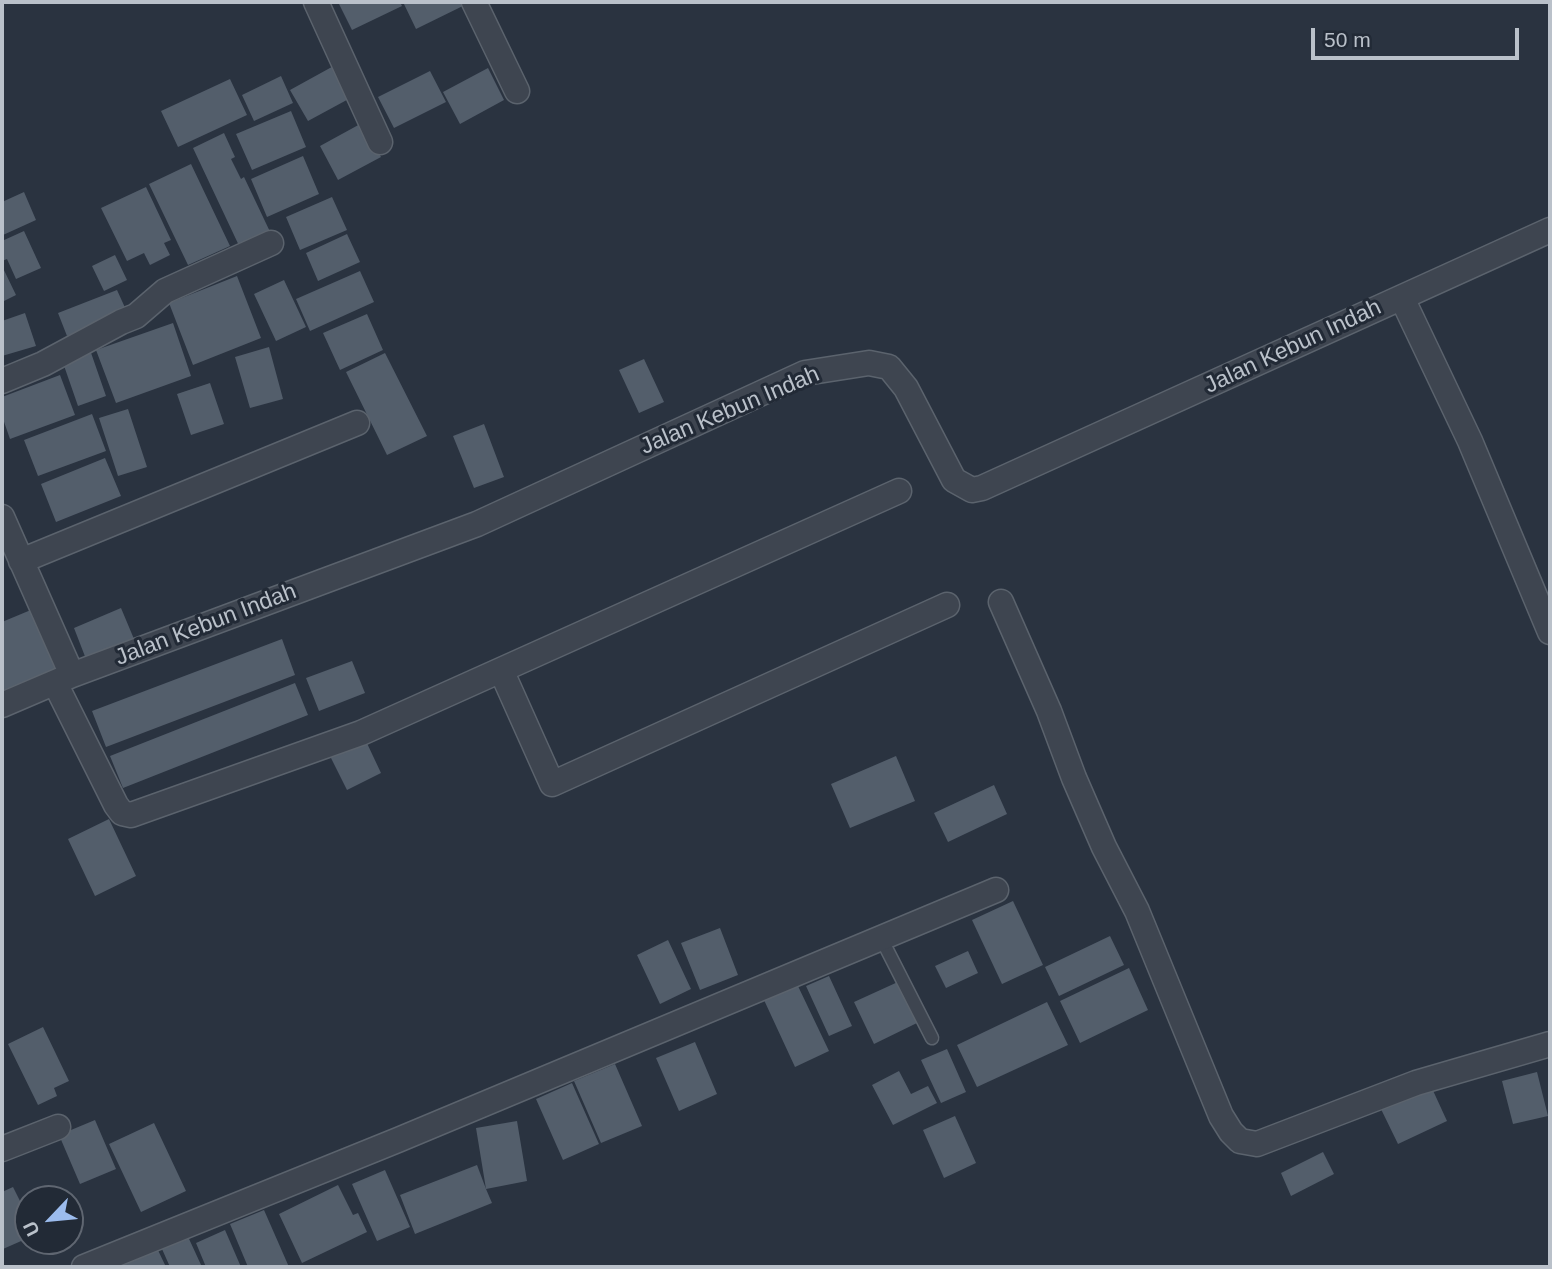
<!DOCTYPE html>
<style>
body{margin:0}
#map{position:relative;width:1552px;height:1269px;overflow:hidden;background:#2a3340;font-family:Arial,sans-serif}
canvas{display:block}
.frame{position:absolute;inset:0;border:4px solid #bac1ca;pointer-events:none}
.north{position:absolute;left:14px;top:1185px;width:70px;height:70px;box-sizing:border-box;background:#222a36;border:2px solid #5f6671;border-radius:50%;rotate:244deg;font-size:19px;font-weight:700;line-height:28px;text-align:center;color:#bac1ca}
.north::after{content:'';display:block;margin:auto;width:24px;height:32px;background:#9cbcee;clip-path:polygon(50% 0,100% 100%,50% 72%,0 100%)}
.scale{position:absolute;left:1311px;top:28px;width:208px;height:32px;box-sizing:border-box;border:4px solid #bac1ca;border-top:0;padding-left:9px;font-size:21px;line-height:24px;white-space:nowrap;color:#bac1ca;-webkit-text-stroke:5px #222a36;paint-order:stroke}
</style>
<div id="map">
<canvas width="1552" height="1269"></canvas>
<div class="frame"></div>
<div class="north">U</div>
<div class="scale">50 m</div>
</div>
<script>
const c = document.querySelector('canvas').getContext('2d');
c.lineJoin = 'round';
function fill(path, color) {
  c.fillStyle = color;
  c.fill(path, 'evenodd');
}
function shape(rows) {
  const path = new Path2D();
  for (const r of rows) {
    path.moveTo(r[0], r[1]);
    for (let i = 2; i < r.length; i += 2) path.lineTo(r[i], r[i + 1]);
  }
  return path;
}
function trace(path, color, width, dash) {
  c.strokeStyle = color;
  c.lineWidth = width;
  c.lineCap = dash ? 'butt' : 'round';
  c.setLineDash(dash || []);
  c.stroke(path);
}
function drawText(font, color, halo, rows, align = 'center') {
  c.font = font + ' Arial,sans-serif';
  c.lineWidth = 6;
  c.setLineDash([]);
  c.textBaseline = 'middle';
  c.strokeStyle = halo;
  c.fillStyle = color;
  for (const [text, x, y, turn = 0] of rows) {
    c.save();
    c.translate(x, y);
    c.rotate((+turn || 0) * Math.PI / 180);
    c.textAlign = isNaN(turn) ? turn : align;
    if (halo) c.strokeText(text, 0, 0);
    c.fillText(text, 0, 0);
    c.restore();
  }
}
fill(shape([
 [338,2,400,2,402,6,352,30],
 [403,2,471,2,416,29],
 [339,63,356,95,308,121,290,90],
 [488,68,504,100,460,124,443,92],
 [430,71,446,102,394,128,378,97],
 [281,76,293,103,254,121,242,95],
 [230,79,247,115,178,147,161,111],
 [291,111,306,147,252,170,236,134],
 [362,123,381,157,338,180,320,146],
 [224,133,235,157,231,159,241,179,244,177,273,238,242,252,193,148],
 [303,156,319,194,267,217,251,179],
 [191,164,230,246,188,265,149,184],
 [146,187,171,240,164,243,170,255,150,265,144,253,127,261,101,208],
 [24,192,36,220,3,235,2,202],
 [332,197,347,230,300,250,286,217],
 [24,231,41,268,16,279,7,259,2,261,2,241],
 [347,234,360,262,318,281,306,253],
 [115,255,127,280,104,291,92,266],
 [2,266,16,295,2,302],
 [360,271,374,302,310,331,296,299],
 [237,276,261,338,193,365,169,303],
 [284,280,306,327,276,341,254,294],
 [117,290,127,312,67,336,58,313],
 [25,313,36,346,2,356,2,321],
 [367,314,383,350,340,370,323,333],
 [173,323,191,376,116,403,96,350],
 [89,347,106,396,78,406,61,357],
 [269,347,283,399,250,408,235,357],
 [385,353,427,436,387,455,346,372],
 [644,359,664,402,639,413,619,370],
 [60,375,75,415,10,439,2,416,2,397],
 [210,383,224,424,191,435,177,394],
 [128,409,147,467,118,476,99,418],
 [92,414,106,451,38,476,24,440],
 [484,424,504,477,474,488,453,436],
 [105,458,121,496,56,522,41,484],
 [38,607,66,674,2,701,2,622],
 [121,608,134,639,86,659,74,628],
 [282,639,295,675,106,747,92,711],
 [352,661,365,693,319,711,306,678],
 [295,683,308,715,123,788,110,756],
 [365,739,381,773,347,790,330,756],
 [896,756,915,801,850,828,831,784],
 [994,785,1007,814,948,842,934,813],
 [109,819,136,876,95,896,68,839],
 [1013,901,1043,965,1002,984,972,920],
 [720,928,738,975,700,990,681,943],
 [1110,936,1124,965,1059,996,1045,967],
 [668,940,691,989,660,1004,637,955],
 [968,951,978,973,946,988,935,966],
 [1129,968,1148,1010,1080,1043,1060,1001],
 [829,976,852,1026,829,1036,806,986],
 [900,981,919,1022,874,1044,854,1002],
 [797,984,829,1051,795,1067,764,1000],
 [1047,1002,1068,1045,977,1087,957,1045],
 [43,1027,69,1081,54,1088,57,1096,38,1105,8,1044],
 [695,1042,717,1094,679,1111,656,1058],
 [947,1049,966,1092,941,1103,921,1060],
 [615,1064,642,1126,601,1143,574,1081],
 [899,1071,911,1094,928,1086,937,1103,893,1125,872,1085],
 [1537,1072,1548,1116,1513,1124,1502,1081],
 [572,1083,599,1144,563,1160,536,1099],
 [1430,1084,1447,1121,1398,1144,1380,1107],
 [955,1116,976,1163,944,1178,923,1130],
 [95,1120,116,1169,80,1184,59,1135],
 [517,1121,527,1181,486,1189,492,1203,415,1234,400,1195,477,1165,486,1189,476,1128],
 [154,1123,186,1191,141,1212,109,1144],
 [1323,1152,1334,1174,1291,1196,1281,1173],
 [385,1170,410,1227,377,1241,352,1184],
 [338,1185,353,1215,358,1213,367,1232,302,1263,279,1214],
 [13,1187,28,1217,28,1238,3,1249,2,1192],
 [264,1210,289,1267,248,1267,230,1224],
 [184,1228,202,1267,170,1267,158,1240],
 [225,1230,241,1267,206,1267,196,1243],
 [156,1246,166,1267,107,1267]
]), '#535e6b');
const lane = shape([
 [881,938,932,1038]
]);
const street = shape([
 [316,2,380,142],
 [474,2,517,91],
 [1402,298,1470,441,1550,632],
 [2,381,43,364,121,322,136,316,165,291,271,243],
 [2,517,72,675],
 [21,561,357,423],
 [1001,602,1049,711,1074,778,1104,847,1137,911,1221,1116,1231,1132,1240,1141,1257,1144,1416,1083,1550,1044],
 [501,670,552,784,947,605],
 [55,683,116,805,122,813,131,815,361,733,899,491],
 [2,705,72,675,477,524,805,373,869,363,889,367,906,388,954,480,972,490,982,488,1550,230],
 [2,1149,58,1127],
 [84,1267,398,1140,996,890]
]);
trace(lane, '#5b636d', 15);
trace(street, '#5b636d', 27);
trace(lane, '#3e4550', 12);
trace(street, '#3e4550', 24);
drawText('23px', '#bac1ca', '#222a36', [
 ["Jalan Kebun Indah",1293,347,-25],
 ["Jalan Kebun Indah",730,411,-23],
 ["Jalan Kebun Indah",206,625,-21]
]);
</script>
